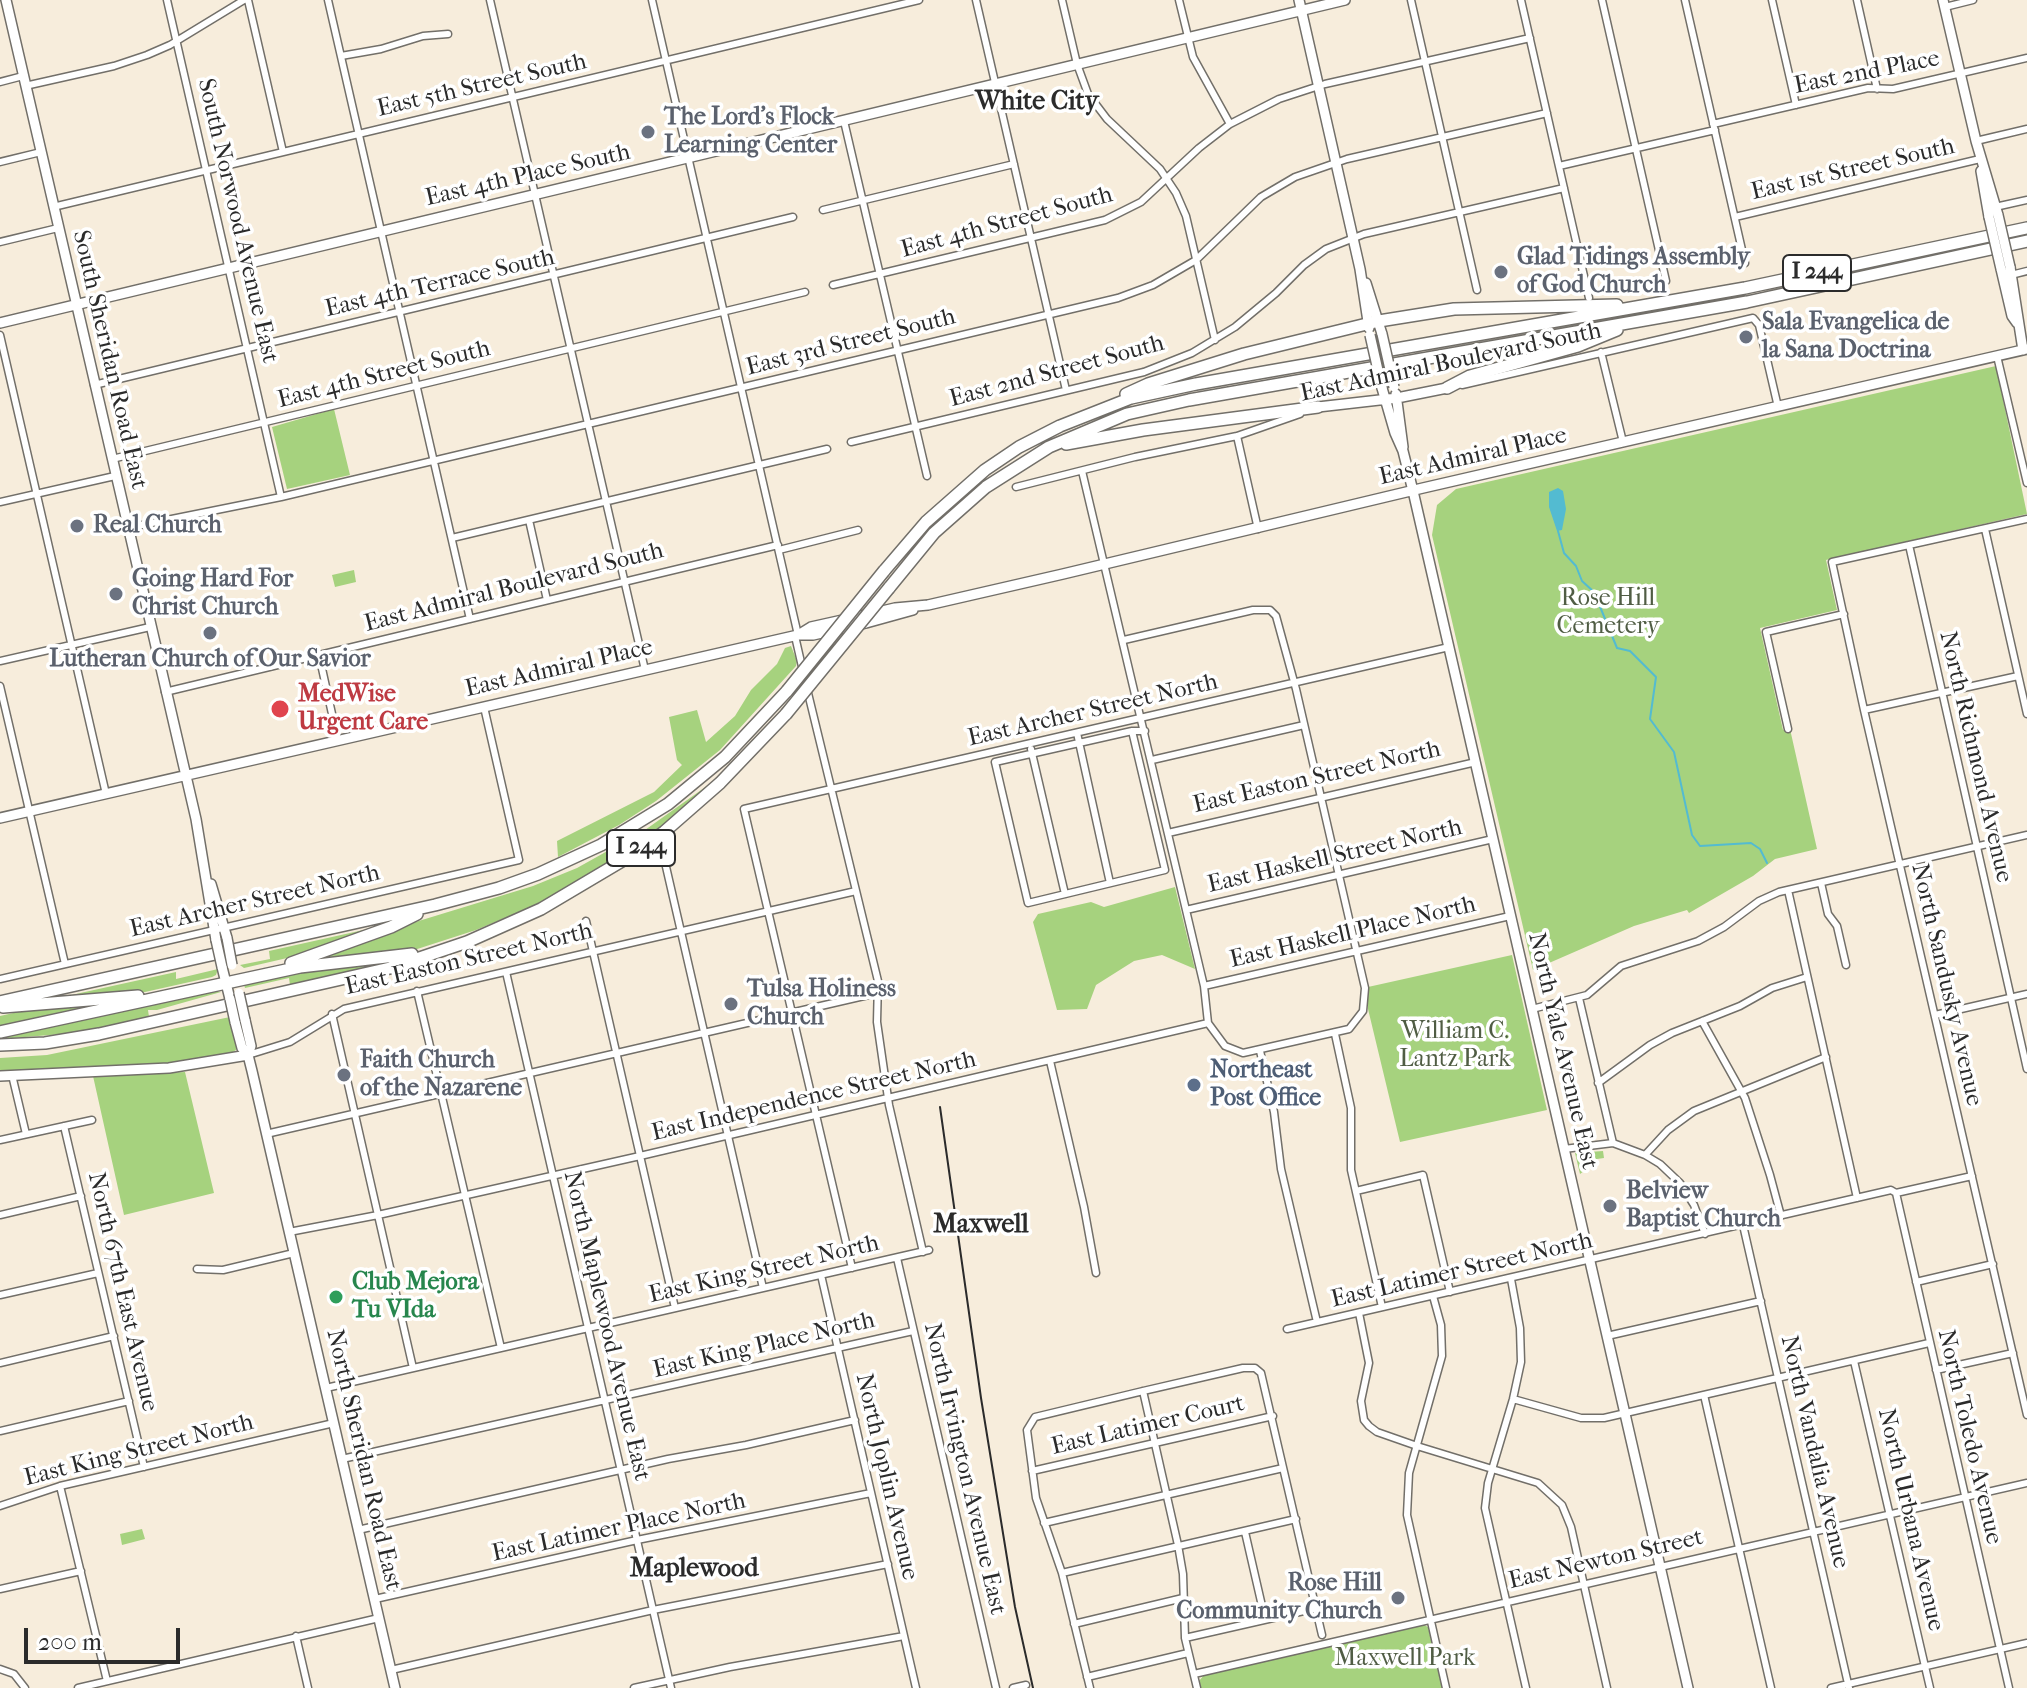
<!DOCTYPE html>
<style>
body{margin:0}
#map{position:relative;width:2027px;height:1688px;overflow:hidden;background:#f7eddc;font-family:"IM FELL French Canon",serif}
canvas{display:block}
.scale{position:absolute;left:24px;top:1628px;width:156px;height:36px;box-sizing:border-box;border:4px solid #2b2b2b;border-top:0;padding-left:10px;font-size:24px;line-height:28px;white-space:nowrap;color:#2b2b2b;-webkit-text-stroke:6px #fff;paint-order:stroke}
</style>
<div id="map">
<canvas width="2027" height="1688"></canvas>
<div class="scale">200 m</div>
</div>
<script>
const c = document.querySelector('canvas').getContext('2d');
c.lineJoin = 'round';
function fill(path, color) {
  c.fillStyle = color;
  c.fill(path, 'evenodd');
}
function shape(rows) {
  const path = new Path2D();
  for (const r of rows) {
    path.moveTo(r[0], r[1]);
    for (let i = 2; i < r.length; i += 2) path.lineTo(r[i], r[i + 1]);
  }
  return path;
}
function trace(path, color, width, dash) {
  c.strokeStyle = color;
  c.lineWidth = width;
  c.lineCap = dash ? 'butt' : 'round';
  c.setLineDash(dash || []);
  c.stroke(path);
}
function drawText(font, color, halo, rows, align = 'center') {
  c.font = font + ' "IM FELL French Canon",serif';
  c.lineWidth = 7;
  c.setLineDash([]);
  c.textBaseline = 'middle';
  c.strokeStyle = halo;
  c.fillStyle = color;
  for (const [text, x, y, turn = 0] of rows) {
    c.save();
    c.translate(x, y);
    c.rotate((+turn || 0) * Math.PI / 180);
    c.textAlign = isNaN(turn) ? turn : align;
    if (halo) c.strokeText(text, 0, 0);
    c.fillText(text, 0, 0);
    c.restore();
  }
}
fill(shape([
 [1996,366,2027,514,1826,560,1837,610,1760,628,1783,730,1790,729,1817,849,1775,859,1753,876,1689,913,1687,910,1634,926,1533,970,1432,535,1437,505,1456,489],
 [334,409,350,475,287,489,272,427],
 [354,570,356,582,335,587,332,575],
 [791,646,797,661,796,666,720,750,656,801,619,825,558,857,557,841,654,792,682,765,677,760,669,717,697,710,706,742,735,716,751,690,777,664,785,648],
 [711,783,662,826,628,850,579,881,531,907,476,930,408,952,307,961,386,931,533,886,577,868,645,830],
 [1175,887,1195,969,1162,955,1134,961,1096,985,1087,1009,1057,1010,1033,922,1038,914,1091,902,1104,907],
 [377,927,313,952,244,968,240,965,270,959,269,951],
 [1512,955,1547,1110,1400,1142,1368,1009,1368,987],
 [384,962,383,964,290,985,289,978,245,988,244,985,287,973],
 [218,969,216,975,212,977,145,992,53,999,176,972,176,979],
 [214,991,221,992,157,1010,148,1010,149,1017,75,1033,0,1039,0,1035],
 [124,1001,0,1029,0,1016,40,1007],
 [230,1017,237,1049,232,1053,163,1064,0,1071,0,1058,47,1055],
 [185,1072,214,1193,124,1215,93,1076],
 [1603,1151,1604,1158,1583,1161,1584,1171,1580,1174,1575,1153],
 [142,1529,145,1539,122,1545,120,1534],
 [1422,1624,1428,1627,1442,1688,1201,1688,1199,1681,1204,1675]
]), '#a6d27e');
fill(shape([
 [1558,488,1563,491,1566,509,1562,530,1557,531,1549,507,1549,492]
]), '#53bbd1');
trace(shape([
 [1558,531,1564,553,1576,566,1582,581,1594,592,1617,648,1630,651,1656,677,1650,719,1674,752,1692,835,1700,846,1751,843,1760,849,1767,863]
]), '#53bbd1', 2);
const street = shape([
 [167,0,281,497],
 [248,0,283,152],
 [328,0,470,619],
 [490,0,645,670],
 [652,0,798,635],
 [976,0,1066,390],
 [1062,0,1077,64,1088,94,1107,119,1160,169,1176,193,1186,216,1215,340],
 [1179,0,1193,57,1230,124],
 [1411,0,1477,290],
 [1521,0,1589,298],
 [1602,0,1666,281],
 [1685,0,1745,263],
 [1772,0,1796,105],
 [1857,0,1877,89],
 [1945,7,1973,0],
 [341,56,381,49,423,36,448,34],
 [0,82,23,76],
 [25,86,114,66,147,55,170,45,244,0],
 [844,121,927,476],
 [1713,124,1868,88,1893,89,2027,58],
 [1976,141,2027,129],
 [0,162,41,152],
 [1559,166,1715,130],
 [53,207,919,0],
 [1995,207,2027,200],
 [823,210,1014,164],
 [1735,217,1980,159],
 [0,242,58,228],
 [2011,275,2027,271],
 [833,285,1105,220,1141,202,1199,148,1230,124,1279,99,1325,84,1530,38],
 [0,335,106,794],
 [1601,352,1623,442],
 [1997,356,2027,483],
 [94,385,793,217],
 [1462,385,1753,318,1759,325,1778,407],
 [1237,436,1258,529],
 [851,442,1144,372,1192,353,1235,327,1276,293,1304,265,1326,249,1364,234,1564,188],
 [112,459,805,292],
 [1082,471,1204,986,1208,1023,1225,1046,1243,1053,1349,1029,1363,1011,1365,988,1296,689,1276,616,1270,610,1253,610,1124,640],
 [1016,487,1135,457,1237,436,1300,414],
 [0,502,115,476],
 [2027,519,1832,562,1864,710,2027,1415],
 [529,520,547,600],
 [127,528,281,497,1118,298,1153,285,1196,260,1261,197,1295,177,1347,159,1547,113],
 [1985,529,2027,714],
 [452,538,827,449],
 [1909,545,2027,1069],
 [779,550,858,530],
 [795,636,803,671],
 [319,655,338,741],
 [0,661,150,627],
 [0,686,65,964],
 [807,689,878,981,877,1022,889,1105,923,1252],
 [165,692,778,545],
 [1864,710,2018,676],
 [1788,729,1766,632,1844,614],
 [1132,731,1165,870,1028,903,995,762,1132,731,1145,731],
 [1077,733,1110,883],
 [1031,749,1065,894],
 [1152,760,1304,725],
 [1168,833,1476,762],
 [664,858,763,1288],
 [1821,883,1828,914,1837,926,1846,965],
 [1788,890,1857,1198],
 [1186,910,1493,839],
 [586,921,675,1308],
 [506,972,671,1688],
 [0,979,519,860,484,707],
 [1204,986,1510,916],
 [417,991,501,1348],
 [1579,998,1613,1143],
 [1532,1009,1587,995,1621,966,1698,941,1724,927,1759,901,1779,892,2027,835],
 [332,1014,413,1368],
 [1935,1015,2027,994],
 [1702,1021,1745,1098,1770,1175,1781,1216],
 [1335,1034,1351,1108,1351,1170,1382,1307],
 [1260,1051,1274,1112,1281,1169,1317,1322],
 [248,1055,290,1042,344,1009,856,891],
 [1050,1061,1084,1207,1096,1273],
 [12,1075,26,1134],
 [1598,1083,1650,1045,1672,1033,1740,1006,1772,988,1807,977],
 [64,1126,144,1467],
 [266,1134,877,993],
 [0,1140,92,1120],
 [1564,1149,1613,1143,1645,1155,1668,1130,1694,1111,1826,1057],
 [1645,1155,1660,1164,1680,1183,1694,1205,1705,1234],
 [1356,1191,1423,1175,1450,1292],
 [1896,1193,2009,1688],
 [0,1215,81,1196],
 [1743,1225,1849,1688],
 [289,1232,378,1215,640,1156,1208,1023],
 [897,1258,996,1688],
 [852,1268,744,809,1449,647],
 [197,1269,223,1270,294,1253],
 [821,1275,916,1688],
 [1511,1279,1520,1328,1521,1362,1513,1399,1488,1483,1485,1508,1526,1688],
 [1916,1282,1993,1264],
 [0,1295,98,1273],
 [1433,1296,1441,1325,1442,1356,1409,1473,1407,1515,1446,1688],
 [1359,1313,1369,1363,1361,1401,1364,1420,1369,1426,1377,1432,1417,1446,1538,1483,1562,1505,1571,1527,1607,1688],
 [1287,1329,1891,1190,1896,1193,1972,1176],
 [1607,1336,1761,1301],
 [1854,1361,1930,1688],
 [0,1363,114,1336],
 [1936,1370,2013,1353],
 [326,1388,929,1250],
 [1143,1391,1178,1545,1183,1574,1185,1638,1197,1688],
 [1704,1395,1771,1688],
 [1513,1399,1581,1418,1604,1418,1929,1343],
 [0,1431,129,1401],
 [342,1459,913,1331],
 [1032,1471,1273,1416],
 [60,1486,107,1681],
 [0,1506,60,1486,334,1423],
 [1044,1523,1283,1468],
 [358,1530,668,1459,746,1445,855,1420],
 [1245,1532,1265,1619],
 [1062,1573,1296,1519],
 [0,1589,81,1571],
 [375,1599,637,1540,871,1493],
 [1074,1624,1183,1598],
 [296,1636,308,1688],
 [1185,1638,1317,1608],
 [0,1669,14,1674,25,1688],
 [391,1670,653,1610,888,1564],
 [1194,1674,2027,1483],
 [1087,1677,1188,1653],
 [78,1688,379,1618],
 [634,1688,730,1667,904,1636],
 [1013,1688,1026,1685],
 [1090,1688,1062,1573,1036,1498,1027,1430,1035,1417,1143,1391,1243,1368,1255,1368,1261,1373,1322,1635],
 [1831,1688,2027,1643]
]);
const secondary = shape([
 [6,0,196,819,216,940],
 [1299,0,1360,269,1369,328],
 [1943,0,1976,141,1998,215],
 [1981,171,1989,217],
 [2010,267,2023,350],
 [2001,269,2012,316,2017,323],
 [1366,283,1382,334],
 [0,323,1345,0],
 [1382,388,1395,433,1403,451,1413,491,1688,1688],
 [1396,394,1403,447],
 [1318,407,1397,398,1447,388],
 [798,635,811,627,865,615,895,608,928,605,1063,574,1423,488,2027,349],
 [0,818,798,635,813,635,866,623,913,610],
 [211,884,227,938],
 [222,967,230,999],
 [245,1020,251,1046,248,1055],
 [235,1022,242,1048,248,1055,252,1071,395,1688],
 [0,1076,169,1068,248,1055]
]);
const highway = shape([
 [1447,388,1470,376,1578,346,1617,330],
 [1126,394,1148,384,1244,354,1379,321,1454,309,1617,305],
 [1066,444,1143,430,1318,407],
 [884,571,926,522,985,470,1019,447,1060,426,1131,398,1196,384,1745,288,2027,228],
 [889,588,934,533,986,487,1049,447,1127,414,1189,400,1747,302,2027,241],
 [291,963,391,927,417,914],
 [0,1002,435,905,499,888,538,874,601,845,668,804,725,757,787,691],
 [3,1007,138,996],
 [0,1032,300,967,412,954],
 [0,1045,45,1043,99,1034,390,968,467,942,541,909,632,855,664,832,720,783,786,714]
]);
trace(street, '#726f69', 9);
trace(secondary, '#726f69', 12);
trace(highway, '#726f69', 14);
trace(street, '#fff', 6);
trace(secondary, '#fff', 9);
trace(highway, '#fff', 11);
trace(shape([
 [940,1107,981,1398,1015,1607,1033,1688]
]), '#2b2b2b', 2);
const secondaryBridge = shape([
 [1998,215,2010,267],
 [1989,217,2001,269],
 [1382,334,1394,387],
 [1370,335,1382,388],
 [227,938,232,965],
 [216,940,222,967],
 [239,993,245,1020],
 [230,999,235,1022]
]);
const highwayBridge = shape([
 [787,691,884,571],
 [786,714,889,588]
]);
trace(secondaryBridge, '#726f69', 12, []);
trace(highwayBridge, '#726f69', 14, []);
trace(secondaryBridge, '#fff', 9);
trace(highwayBridge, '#fff', 11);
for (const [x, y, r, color] of [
 [648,132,8,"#6b7280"],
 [1501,272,8,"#6b7280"],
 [1746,337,8,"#6b7280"],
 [77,526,8,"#6b7280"],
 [116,594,8,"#6b7280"],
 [210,633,8,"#6b7280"],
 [280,709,10,"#e0444e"],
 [731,1004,8,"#6b7280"],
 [344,1075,8,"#6b7280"],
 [1194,1085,8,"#5c6f8a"],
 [1610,1206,8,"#6b7280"],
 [336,1297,8,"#2e9e5b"],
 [1398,1598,8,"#6b7280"]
]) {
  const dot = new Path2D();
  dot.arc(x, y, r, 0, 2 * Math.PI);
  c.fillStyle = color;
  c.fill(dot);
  trace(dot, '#fff', 3);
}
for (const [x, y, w] of [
 [1817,273,68],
 [641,848,68]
]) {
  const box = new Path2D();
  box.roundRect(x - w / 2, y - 18, w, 36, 6);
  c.fillStyle = '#fff';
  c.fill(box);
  trace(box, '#2b2b2b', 2);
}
drawText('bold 22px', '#2b2b2b', null, [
 ["I 244",1817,273],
 ["I 244",641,848]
]);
drawText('24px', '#2b2b2b', '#fff', [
 ["East 2nd Place",1867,73,-11],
 ["East 5th Street South",482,86,-13],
 ["East 1st Street South",1853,170,-13],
 ["East 4th Place South",528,176,-13],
 ["South Norwood Avenue East",237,221,77],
 ["East 4th Street South",1007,223,-15],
 ["East 4th Terrace South",440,284,-13],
 ["East 3rd Street South",851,343,-14],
 ["South Sheridan Road East",109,360,77],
 ["East Admiral Boulevard South",1451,363,-12],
 ["East 2nd Street South",1057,372,-15],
 ["East 4th Street South",384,375,-14],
 ["East Admiral Place",1473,457,-13],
 ["East Admiral Boulevard South",514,588,-14],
 ["East Admiral Place",559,669,-13],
 ["East Archer Street North",1093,711,-13],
 ["North Richmond Avenue",1975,757,77],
 ["East Easton Street North",1317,778,-13],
 ["East Haskell Street North",1335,857,-13],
 ["East Archer Street North",255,902,-13],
 ["East Haskell Place North",1353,933,-13],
 ["East Easton Street North",469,960,-13],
 ["North Sandusky Avenue",1946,985,77],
 ["North Yale Avenue East",1562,1051,77],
 ["East Independence Street North",814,1097,-13],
 ["East King Street North",764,1270,-13],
 ["East Latimer Street North",1462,1271,-13],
 ["North 67th East Avenue",122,1292,77],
 ["North Maplewood Avenue East",606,1326,77],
 ["East King Place North",764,1346,-13],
 ["East Latimer Court",1148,1426,-13],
 ["North Toledo Avenue",1969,1437,77],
 ["East King Street North",139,1451,-14],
 ["North Vandalia Avenue",1814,1452,77],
 ["North Sheridan Road East",363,1460,77],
 ["North Irvington Avenue East",964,1469,77],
 ["North Joplin Avenue",886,1477,77],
 ["North Urbana Avenue",1910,1520,77],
 ["East Latimer Place North",619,1528,-12],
 ["East Newton Street",1606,1560,-13]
]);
drawText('bold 24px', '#5b616d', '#fff', [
 ["The Lord's Flock",664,118],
 ["Learning Center",664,146],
 ["Glad Tidings Assembly",1517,258],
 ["of God Church",1517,286],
 ["Sala Evangelica de",1762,323],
 ["la Sana Doctrina",1762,351],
 ["Real Church",93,526],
 ["Going Hard For",132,580],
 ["Christ Church",132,608],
 ["Lutheran Church of Our Savior",210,660,"center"],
 ["Tulsa Holiness",747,990],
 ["Church",747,1018],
 ["Faith Church",360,1061],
 ["of the Nazarene",360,1089],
 ["Belview",1626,1192],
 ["Baptist Church",1626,1220],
 ["Rose Hill",1382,1584,"right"],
 ["Community Church",1382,1612,"right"]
], 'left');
drawText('24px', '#505d44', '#fff', [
 ["Rose Hill",1608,599],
 ["Cemetery",1608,627],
 ["William C.",1455,1032],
 ["Lantz Park",1455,1060],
 ["Maxwell Park",1405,1659]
]);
drawText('bold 24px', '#be3a42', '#fff', [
 ["MedWise",298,695],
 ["Urgent Care",298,723]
], 'left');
drawText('bold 24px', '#4e5e75', '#fff', [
 ["Northeast",1210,1071],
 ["Post Office",1210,1099]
], 'left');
drawText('bold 24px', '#27864d', '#fff', [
 ["Club Mejora",352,1283],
 ["Tu VIda",352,1311]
], 'left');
drawText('bold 26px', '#2b2b2b', '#fff', [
 ["White City",1037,103],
 ["Maxwell",981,1226],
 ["Maplewood",694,1570]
]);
</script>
